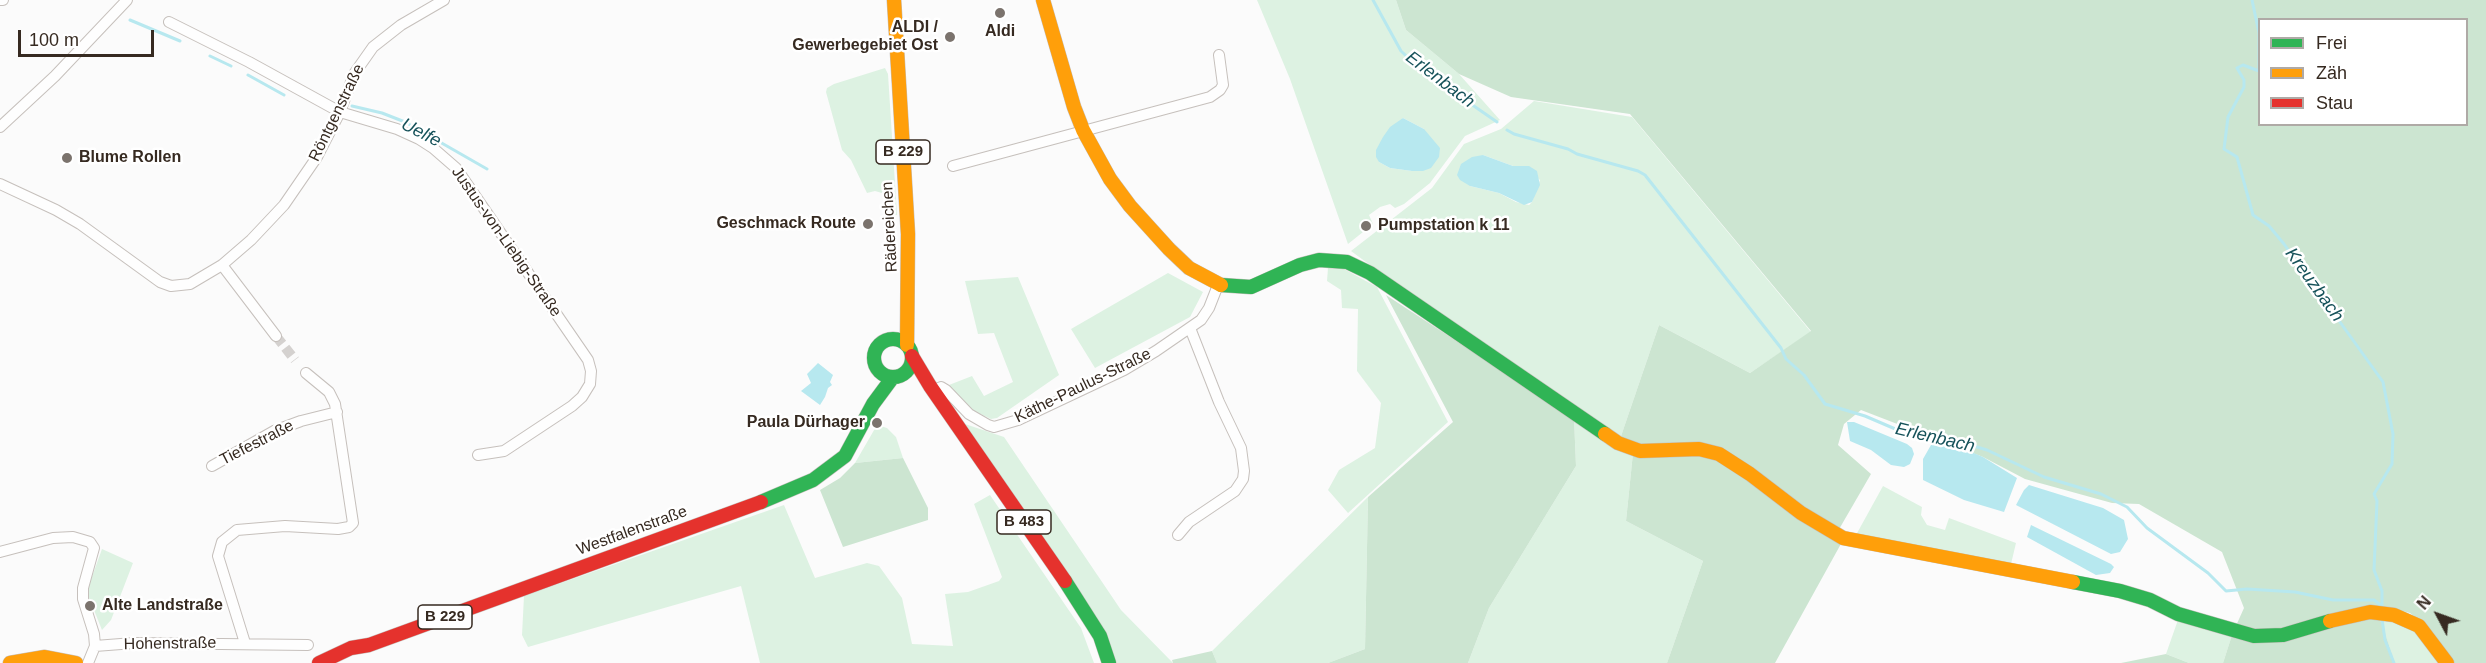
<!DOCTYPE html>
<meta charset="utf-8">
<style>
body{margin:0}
#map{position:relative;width:2486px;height:663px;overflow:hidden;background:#fbfbfb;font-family:Helvetica,sans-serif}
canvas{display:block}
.legend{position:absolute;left:2258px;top:18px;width:210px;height:108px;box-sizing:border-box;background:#fff;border:2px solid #afaaa6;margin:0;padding:8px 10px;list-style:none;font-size:18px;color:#362a21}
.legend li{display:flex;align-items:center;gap:12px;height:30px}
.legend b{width:30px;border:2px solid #afaaa6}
.north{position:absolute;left:2408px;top:585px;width:60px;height:60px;-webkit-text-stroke:4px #fff;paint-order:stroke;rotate:311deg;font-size:16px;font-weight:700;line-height:24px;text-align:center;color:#362a21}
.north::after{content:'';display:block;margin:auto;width:21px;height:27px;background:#362a21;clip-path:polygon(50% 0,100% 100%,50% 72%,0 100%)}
.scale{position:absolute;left:18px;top:30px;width:136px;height:27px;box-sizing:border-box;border:3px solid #362a21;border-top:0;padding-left:8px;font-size:18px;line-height:21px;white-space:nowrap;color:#362a21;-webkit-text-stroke:4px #fff;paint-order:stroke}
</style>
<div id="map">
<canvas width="2486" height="663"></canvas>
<ul class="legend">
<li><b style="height:8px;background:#30b455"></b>Frei</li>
<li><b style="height:8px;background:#ff9f0a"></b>Zäh</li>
<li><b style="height:8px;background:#e5322d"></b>Stau</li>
</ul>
<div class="north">N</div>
<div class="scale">100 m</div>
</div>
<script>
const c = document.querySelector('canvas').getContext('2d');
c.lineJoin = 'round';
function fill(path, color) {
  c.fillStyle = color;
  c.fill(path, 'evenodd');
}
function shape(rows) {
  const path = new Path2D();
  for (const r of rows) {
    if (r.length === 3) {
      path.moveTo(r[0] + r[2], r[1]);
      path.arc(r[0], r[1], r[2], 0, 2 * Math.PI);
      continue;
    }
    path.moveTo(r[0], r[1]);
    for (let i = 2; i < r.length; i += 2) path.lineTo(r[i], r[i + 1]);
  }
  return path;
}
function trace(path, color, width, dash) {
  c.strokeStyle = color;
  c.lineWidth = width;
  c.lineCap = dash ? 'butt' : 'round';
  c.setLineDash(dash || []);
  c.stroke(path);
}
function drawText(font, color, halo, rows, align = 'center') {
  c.font = font + ' Helvetica,sans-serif';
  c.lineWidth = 5;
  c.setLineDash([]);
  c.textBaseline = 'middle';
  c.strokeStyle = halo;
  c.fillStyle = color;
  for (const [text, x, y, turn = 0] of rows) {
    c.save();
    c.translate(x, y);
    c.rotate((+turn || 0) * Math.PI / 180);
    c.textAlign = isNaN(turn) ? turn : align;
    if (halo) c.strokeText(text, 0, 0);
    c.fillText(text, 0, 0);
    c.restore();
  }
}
fill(shape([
 [1257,0,1396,0,1406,30,1459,74,1500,120,1465,136,1430,183,1404,204,1395,208,1390,204,1380,207,1369,215,1373,224,1348,244,1290,79],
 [1403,118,1424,129,1412,171,1390,168,1379,162],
 [885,68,888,74,897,215,890,216,886,199,882,193,875,191,867,193,851,160,842,150,826,92,827,88,834,84],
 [1534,101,1632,117,1811,332,1750,373,1659,325,1620,439,1430,309,1351,251,1432,188,1464,144,1501,129],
 [1483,155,1513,166,1524,167,1540,180,1532,202,1529,205,1516,202,1499,193,1470,186],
 [1328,268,1344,269,1377,287,1448,422,1348,513,1328,490,1339,470,1375,448,1381,403,1357,371,1358,309,1342,308,1341,290,1327,281],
 [1168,273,1203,292,1190,317,1095,368,1071,329],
 [1018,277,1059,375,997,418,991,419,970,409,949,385,972,376,984,396,1013,382,994,333,978,334,965,281],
 [1574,418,1633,453,1626,521,1703,561,1667,663,1468,663,1489,608,1576,466],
 [965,424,1004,437,1121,610,1173,663,1116,663],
 [877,425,887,428,896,437,903,458,855,463],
 [1883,486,1922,507,1921,515,1927,525,1945,530,1949,518,2016,543,2011,564,1856,535],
 [990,495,1081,628,1094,663,760,663,741,586,528,647,522,635,524,596,784,505,815,578,867,563,879,566,902,598,912,644,953,646,945,594,968,592,999,581,1002,577,974,504],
 [1368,497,1365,649,1328,663,1217,663,1212,651],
 [102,549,133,563,111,620,102,630,88,595,89,585],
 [2179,617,2232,635,2223,663,2189,663,2166,654],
 [2379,617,2410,623,2444,663,2395,663]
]), '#ddf2e2');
fill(shape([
 [1396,0,2486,0,2486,663,2453,663,2426,626,2410,613,2394,609,2264,632,2235,628,2244,608,2222,552,2139,504,2112,503,2025,479,1983,457,1861,410,1844,424,1838,445,1871,474,1838,531,1731,454,1645,447,1620,439,1659,325,1750,373,1811,331,1630,114,1511,97,1459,74,1406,30],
 [2260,20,2466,20,2466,124,2260,124],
 [1386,295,1574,418,1576,466,1489,608,1468,663,1328,663,1365,649,1368,497,1453,422],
 [1633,453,1710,456,1842,542,1775,663,1667,663,1703,561,1626,521],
 [903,458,928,508,928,520,843,547,820,490,840,478,855,463],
 [2379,616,2395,663,2223,663,2232,635,2331,627],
 [1212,651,1217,663,1173,663,1172,660],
 [2166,654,2189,663,2121,663]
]), '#cce5d1');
fill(shape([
 [1403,118,1424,129,1440,148,1439,157,1431,168,1423,171,1412,171,1390,168,1379,162,1376,157,1376,150,1383,137,1390,127],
 [1483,155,1513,166,1529,166,1537,171,1540,185,1532,202,1524,205,1499,193,1470,186,1460,180,1457,175,1461,164,1472,157],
 [818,363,833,375,830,382,832,385,828,388,825,397,820,405,801,391,811,383,807,374],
 [1847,422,1854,422,1907,444,1912,448,1914,454,1910,464,1904,467,1891,465,1871,450,1850,441],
 [1948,442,1983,457,2017,478,2004,512,1964,500,1923,480,1923,459,1931,445],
 [2029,485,2103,508,2124,520,2128,539,2120,552,2111,554,2016,505,2024,490],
 [2031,525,2111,564,2114,567,2110,573,2096,575,2027,537]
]), '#b7e8ef');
trace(shape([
 [1373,0,1401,51,1419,68,1497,122],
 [2252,0,2259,33,2259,71,2243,65,2237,68,2244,80,2244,87,2228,117,2224,149,2237,157,2253,215,2269,226,2284,244,2383,382,2393,434,2392,464,2374,494,2377,501,2374,570,2382,591,2382,606],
 [130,20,180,41],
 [210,56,231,66],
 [248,75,284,95],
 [352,106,382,113,405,122,487,169],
 [1507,130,1514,134,1568,149,1577,154,1638,171,1645,175,1781,348,1786,359,1804,375,1825,404,1865,416,1914,437,1957,441,1987,450,2044,477,2101,494,2127,507,2147,528,2208,573,2226,591,2247,589,2295,592,2333,600,2374,600,2382,606],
 [2382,619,2385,640,2394,663]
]), '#b7e8ef', 3);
trace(shape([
 [276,336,295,360]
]), '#d4d1cf', 10, [10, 5]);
const street = shape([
 [0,0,3,0],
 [169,22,249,62,340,112,397,129,419,139,433,148,456,168,588,360,591,371,590,384,582,397,572,406,504,451,478,455],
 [0,127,55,76,127,0],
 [953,166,1210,97,1220,90,1223,85,1219,55],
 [0,184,56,210,80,224,160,282,171,286,190,284,222,265,251,240,284,205,317,157,340,112,354,74,373,47,401,25,444,0],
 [222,265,276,336],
 [933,391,941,387,946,390,969,414,988,425,994,427,1018,420,1124,370,1156,351,1201,320,1209,308,1218,285],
 [212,466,274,431,301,421,337,412],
 [1178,535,1189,522,1235,491,1243,479,1244,471,1241,448,1219,402,1190,328],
 [0,552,53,538,73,537,90,542,94,548,83,588,83,599,94,634,95,646,88,663],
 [245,643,218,556,222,542,237,530,285,526,338,529,349,527,353,523,335,404,329,392,306,373],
 [95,646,134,643,308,645]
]);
const fast = shape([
 [1221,285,1251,287,1300,265,1319,260,1347,262,1370,273,1605,434],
 [893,358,19],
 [761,502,813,480,845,456,873,404,893,377],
 [1065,581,1100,636,1109,663],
 [2073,582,2120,591,2150,600,2178,614,2254,636,2283,635,2330,621]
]);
const slow = shape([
 [894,0,908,234,907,345],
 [1043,0,1074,107,1083,130,1110,179,1130,206,1169,249,1189,268,1221,285],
 [1605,434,1618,443,1640,451,1699,449,1719,454,1750,474,1801,513,1843,538,2073,582],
 [2330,621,2370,612,2394,615,2419,626,2447,663],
 [10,663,45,657,76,663]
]);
const jam = shape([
 [912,356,930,386,1065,581],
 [319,663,351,648,369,645,761,502]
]);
trace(street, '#c6c0bc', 12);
trace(fast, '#c6c0bc', 15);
trace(slow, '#c6c0bc', 15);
trace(jam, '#c6c0bc', 15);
trace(street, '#fefefe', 10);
trace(fast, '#30b455', 14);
trace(slow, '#ff9f0a', 14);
trace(jam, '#e5322d', 14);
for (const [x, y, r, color] of [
 [1000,13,6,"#7b736d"],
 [950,37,6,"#7b736d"],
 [67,158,6,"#7b736d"],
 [868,224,6,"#7b736d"],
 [1366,226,6,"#7b736d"],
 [877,423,6,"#7b736d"],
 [90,606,6,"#7b736d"]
]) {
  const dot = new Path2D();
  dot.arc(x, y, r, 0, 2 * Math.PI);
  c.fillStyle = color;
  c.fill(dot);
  trace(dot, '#fff', 2);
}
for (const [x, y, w] of [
 [903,152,54],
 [1024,522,54],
 [445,617,54]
]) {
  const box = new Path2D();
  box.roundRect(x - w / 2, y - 12, w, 24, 4.5);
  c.fillStyle = '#fff';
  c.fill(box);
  trace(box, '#362a21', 1.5);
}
drawText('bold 15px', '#362a21', null, [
 ["B 229",903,152],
 ["B 483",1024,522],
 ["B 229",445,617]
]);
drawText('bold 16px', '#362a21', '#fff', [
 ["ALDI /",938,28],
 ["Gewerbegebiet Ost",938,46],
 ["Aldi",1000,32,"center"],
 ["Blume Rollen",79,158,"left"],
 ["Geschmack Route",856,224],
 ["Pumpstation k 11",1378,226,"left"],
 ["Paula Dürhager",865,423],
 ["Alte Landstraße",102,606,"left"]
], 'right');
drawText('16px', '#362a21', '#fff', [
 ["Röntgenstraße",337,113,-64],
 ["Rädereichen",890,227,-93],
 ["Justus-von-Liebig-Straße",506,242,55],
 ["Käthe-Paulus-Straße",1083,386,-26],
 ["Tiefestraße",257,443,-27],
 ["Westfalenstraße",632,531,-20],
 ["Hohenstraße",170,644,-1]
]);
drawText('italic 18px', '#16525a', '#fff', [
 ["Erlenbach",1440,80,37],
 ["Uelfe",421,133,27],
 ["Kreuzbach",2314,285,54],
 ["Erlenbach",1935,438,13]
]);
</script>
